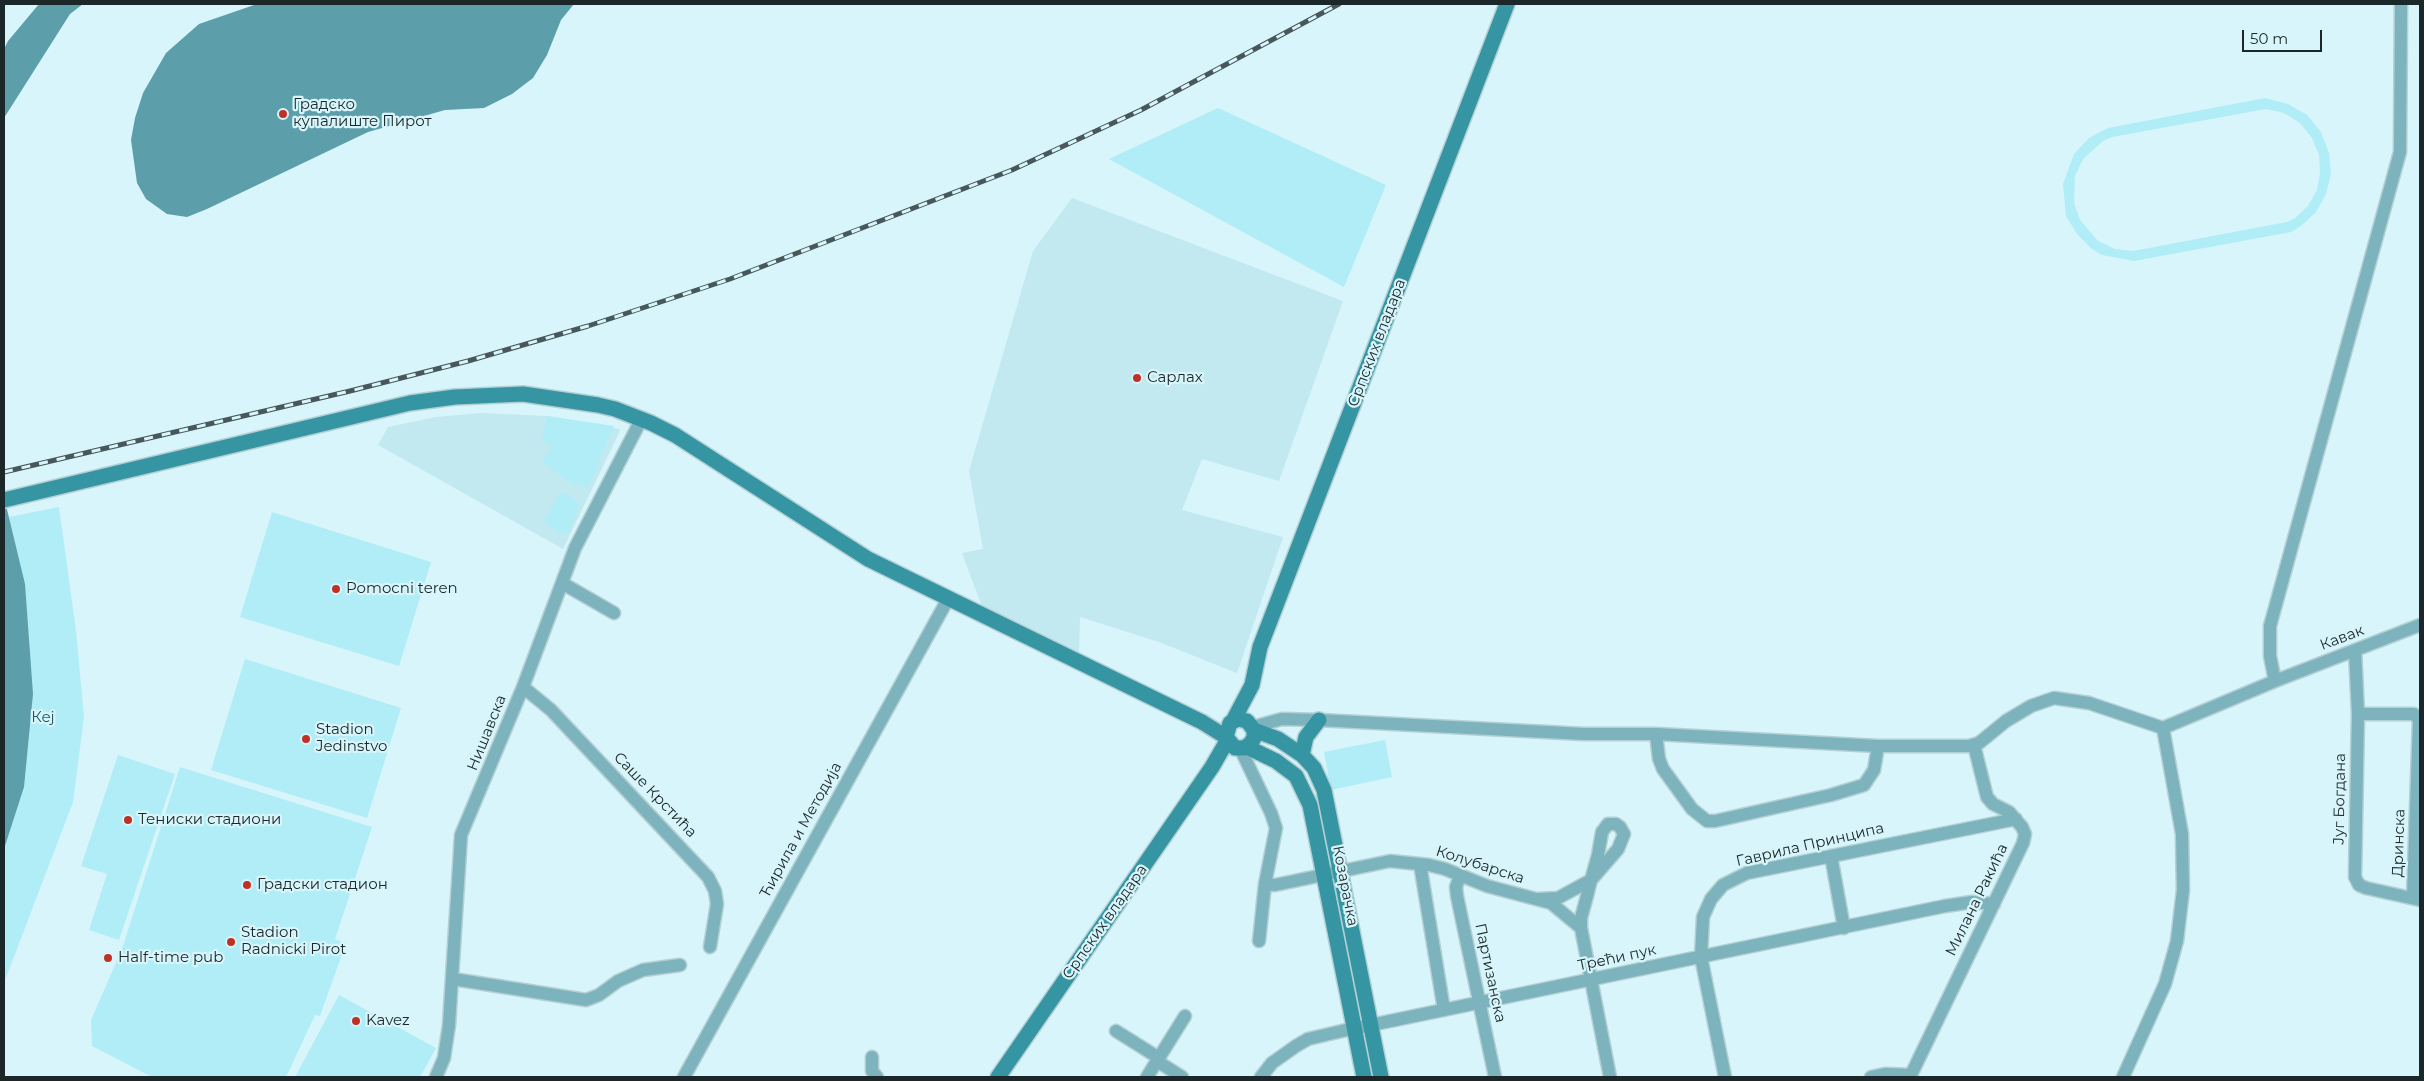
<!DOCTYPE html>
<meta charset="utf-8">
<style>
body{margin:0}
#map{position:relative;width:2424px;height:1081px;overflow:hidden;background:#d7f5fa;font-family:Montserrat,sans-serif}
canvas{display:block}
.frame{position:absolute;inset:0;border:5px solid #1b2729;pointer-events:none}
.scale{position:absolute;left:2242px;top:30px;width:80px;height:22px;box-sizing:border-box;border:2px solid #1b2729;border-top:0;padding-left:6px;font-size:15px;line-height:18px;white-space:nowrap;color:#1b2729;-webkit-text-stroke:4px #d7f5fa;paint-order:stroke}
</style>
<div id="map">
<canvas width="2424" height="1081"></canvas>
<div class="frame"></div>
<div class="scale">50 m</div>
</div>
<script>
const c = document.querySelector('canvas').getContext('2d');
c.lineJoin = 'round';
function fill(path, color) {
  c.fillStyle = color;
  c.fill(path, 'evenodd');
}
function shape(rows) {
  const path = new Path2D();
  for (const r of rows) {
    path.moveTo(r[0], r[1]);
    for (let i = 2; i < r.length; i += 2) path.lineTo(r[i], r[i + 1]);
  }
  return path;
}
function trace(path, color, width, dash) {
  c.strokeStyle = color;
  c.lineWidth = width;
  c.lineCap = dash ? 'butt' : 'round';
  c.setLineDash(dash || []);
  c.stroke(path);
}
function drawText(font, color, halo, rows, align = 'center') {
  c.font = font + ' Montserrat,sans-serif';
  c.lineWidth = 4.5;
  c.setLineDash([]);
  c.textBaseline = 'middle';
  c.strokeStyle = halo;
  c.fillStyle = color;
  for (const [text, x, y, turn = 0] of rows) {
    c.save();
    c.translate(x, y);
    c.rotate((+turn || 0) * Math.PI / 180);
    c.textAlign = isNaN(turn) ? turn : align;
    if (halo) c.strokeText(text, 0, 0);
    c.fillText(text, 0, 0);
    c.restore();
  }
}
fill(shape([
 [1072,198,1343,301,1279,481,1202,459,1182,510,1283,537,1237,673,1159,642,1080,617,1079,657,984,612,962,553,983,549,969,471,1033,251],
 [482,413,547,416,619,429,620,431,563,549,378,445,388,427,436,417]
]), '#c2e9f0');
fill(shape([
 [2265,98,2288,104,2307,115,2321,132,2329,153,2331,174,2326,194,2316,212,2301,226,2291,232,2134,261,2102,255,2092,249,2077,234,2066,216,2063,184,2074,154,2089,138,2108,128],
 [2266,109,2284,113,2300,123,2312,138,2319,155,2320,173,2317,190,2308,206,2295,218,2287,222,2133,251,2115,249,2098,241,2080,220,2074,203,2075,176,2083,159,2103,141,2112,137],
 [1218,108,1386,185,1344,287,1109,159],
 [547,416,614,426,588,487,573,484,542,462,552,447,542,440],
 [564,493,577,501,579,506,569,532,561,535,544,521,559,495],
 [59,507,76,631,84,717,73,802,4,983,4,518],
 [272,512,431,562,399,666,240,617],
 [245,659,401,708,367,818,211,770],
 [1385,740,1392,777,1331,790,1324,752],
 [118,755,175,774,119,940,89,930,107,874,81,866],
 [180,767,372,827,335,939,346,943,320,1016,315,1015,286,1077,152,1077,92,1046,91,1020,122,949],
 [339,995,436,1048,420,1077,295,1077]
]), '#b1edf7');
fill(shape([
 [39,4,83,4,70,14,4,118,4,49,8,41],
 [257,4,574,4,561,20,547,55,533,78,512,94,484,108,445,110,368,132,207,209,187,217,167,214,146,199,137,183,131,140,135,118,143,93,166,53,199,24],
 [4,497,25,584,33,694,24,787,4,849]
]), '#5c9faa');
const street = shape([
 [562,583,614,613],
 [2355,650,2358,714,2355,877,2359,885,2366,888,2420,900],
 [2275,681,2270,656,2270,626,2400,152,2401,4],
 [523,687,551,710,708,877,715,891,717,904,710,947],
 [2358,714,2414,714,2419,720,2413,898],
 [1253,727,1282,719,1319,720,1584,734,1656,734,1878,746,1969,746,1979,743,2006,721,2031,706,2054,698,2089,703,2163,728,2275,681,2420,625],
 [1656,734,1659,759,1663,769,1692,809,1707,821,1715,821,1831,795,1864,785,1874,770,1878,746],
 [1240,748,1271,813,1276,828,1265,884,1259,941],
 [1831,856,1844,928],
 [1420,864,1444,1010],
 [1460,876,1456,887,1457,896,1495,1077],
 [1265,884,1275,885,1390,861,1429,865,1445,869,1487,886,1551,903,1581,928],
 [1538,899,1558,898,1591,880,1618,849,1624,834,1620,827,1616,824,1608,824,1602,832,1598,855,1591,880,1587,896,1581,918,1581,928,1610,1077],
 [453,979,586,1000,599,995,618,981,643,970,680,965],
 [1116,1031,1159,1058],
 [872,1057,872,1071,877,1077],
 [1157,1061,1182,1077],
 [436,1077,444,1058,449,1025,461,835,523,687,575,548,641,420],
 [684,1077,948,599],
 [1147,1077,1185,1016],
 [1261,1077,1272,1063,1296,1046,1308,1039,1342,1031,1945,906,1972,902,1994,904],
 [1725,1077,1701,957,1703,917,1711,899,1723,885,1747,873,2016,819],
 [1871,1077,1885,1074,1911,1075],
 [1910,1077,2023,843,2025,834,2022,827,2009,812,1993,804,1987,797,1974,745],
 [2123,1077,2165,984,2177,941,2183,890,2182,834,2163,728]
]);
const secondary = shape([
 [4,500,410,403,455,397,523,394,598,405,615,409,651,423,675,435,868,559,1202,722,1226,737,1235,748,1244,748,1250,744,1254,738,1254,730,1247,721,1238,719,1230,723,1226,737],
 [1233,721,1252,685,1260,647,1507,4],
 [1254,730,1278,739,1302,755,1314,768,1324,790,1381,1077],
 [1247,747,1276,761,1296,776,1310,805,1364,1077],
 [1302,755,1306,737,1319,720],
 [998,1077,1212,767,1227,741]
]);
trace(street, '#b5d0d4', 15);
trace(secondary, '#b5d0d4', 18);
trace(street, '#7cb3bc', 12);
trace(secondary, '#3695a3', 15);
const rail = shape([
 [4,472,350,391,468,361,588,326,730,279,1012,170,1141,110,1339,4]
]);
trace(rail, '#47575a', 5);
trace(rail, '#d7f5fa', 3, [9]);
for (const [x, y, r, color] of [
 [283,114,5,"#bf3126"],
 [1137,378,5,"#bf3126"],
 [336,589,5,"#bf3126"],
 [306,739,5,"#bf3126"],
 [128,820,5,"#bf3126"],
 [247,885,5,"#bf3126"],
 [231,942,5,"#bf3126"],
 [108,958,5,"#bf3126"],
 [356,1021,5,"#bf3126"]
]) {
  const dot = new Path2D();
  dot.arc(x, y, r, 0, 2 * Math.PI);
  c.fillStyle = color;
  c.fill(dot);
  trace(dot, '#d7f5fa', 2);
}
drawText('15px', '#1b2729', '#d7f5fa', [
 ["Градско",293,105],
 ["купалиште Пирот",293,122],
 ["Сарлах",1147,378],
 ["Pomocni teren",346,589],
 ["Stadion",316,730],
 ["Jedinstvo",316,747],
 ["Тениски стадиони",138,820],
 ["Градски стадион",257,885],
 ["Stadion",241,933],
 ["Radnicki Pirot",241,950],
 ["Half-time pub",118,958],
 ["Kavez",366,1021]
], 'left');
drawText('15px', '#1b2729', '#d7f5fa', [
 ["Српских владара",1377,343,-69],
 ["Кавак",2342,638,-21],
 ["Нишавска",487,733,-68],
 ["Саше Крстића",655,795,46],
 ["Југ Богдана",2340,799,-89],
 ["Ћирила и Методија",801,830,-61],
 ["Дринска",2399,843,-88],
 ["Гаврила Принципа",1810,845,-13],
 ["Колубарска",1480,865,18],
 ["Козарачка",1345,886,79],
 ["Милана Ракића",1977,900,-64],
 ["Српских владара",1105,922,-55],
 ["Трећи пук",1617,958,-12],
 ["Партизанска",1490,973,78]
]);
drawText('15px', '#1c565f', '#d7f5fa', [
 ["Кеј",43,718]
]);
</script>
